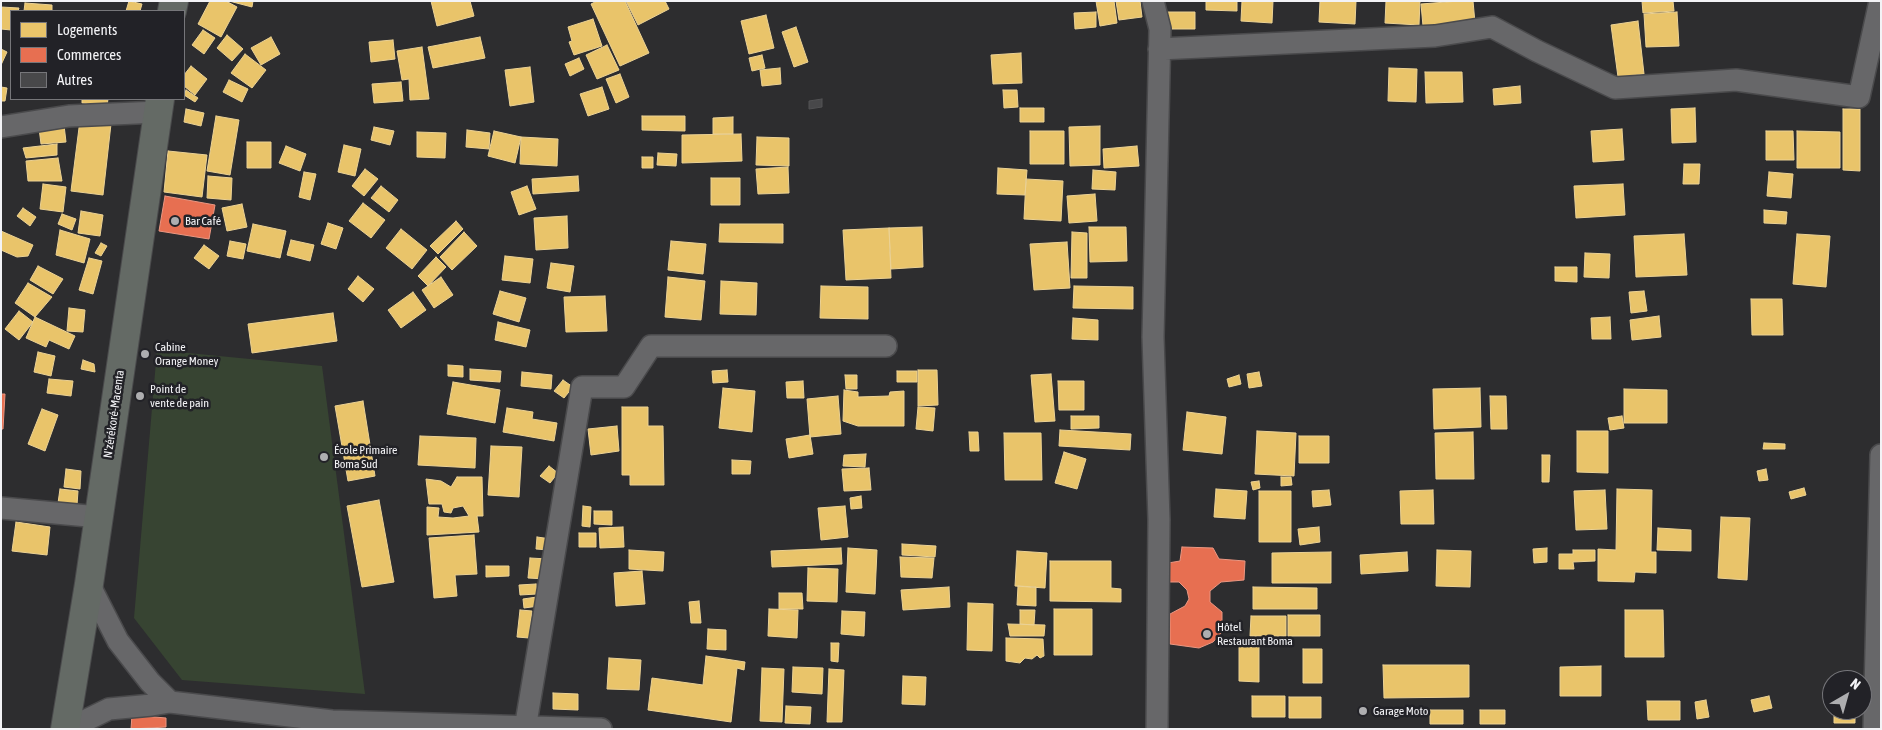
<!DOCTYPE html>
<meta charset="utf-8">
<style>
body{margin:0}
#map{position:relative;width:1882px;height:730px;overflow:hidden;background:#2d2d2f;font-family:"Asap Condensed",sans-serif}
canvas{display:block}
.frame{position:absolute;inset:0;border:2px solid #f3f3f6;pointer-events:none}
.legend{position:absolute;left:10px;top:10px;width:175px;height:90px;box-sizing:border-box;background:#222227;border:1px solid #76767a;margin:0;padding:6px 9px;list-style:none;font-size:15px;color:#f3f3f6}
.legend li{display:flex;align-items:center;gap:10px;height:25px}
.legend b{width:25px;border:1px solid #76767a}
.north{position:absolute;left:1822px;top:670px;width:50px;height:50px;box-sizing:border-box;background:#222227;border:1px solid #76767a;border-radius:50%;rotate:38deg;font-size:14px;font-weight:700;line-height:20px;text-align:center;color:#f3f3f6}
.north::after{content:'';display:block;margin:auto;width:18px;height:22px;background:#aeaeb0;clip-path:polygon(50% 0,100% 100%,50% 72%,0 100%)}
</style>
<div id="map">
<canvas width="1882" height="730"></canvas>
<div class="frame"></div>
<ul class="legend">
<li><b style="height:14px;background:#e9c46a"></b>Logements</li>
<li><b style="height:14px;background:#e76f51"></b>Commerces</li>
<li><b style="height:14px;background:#48484a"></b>Autres</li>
</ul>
<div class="north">N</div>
</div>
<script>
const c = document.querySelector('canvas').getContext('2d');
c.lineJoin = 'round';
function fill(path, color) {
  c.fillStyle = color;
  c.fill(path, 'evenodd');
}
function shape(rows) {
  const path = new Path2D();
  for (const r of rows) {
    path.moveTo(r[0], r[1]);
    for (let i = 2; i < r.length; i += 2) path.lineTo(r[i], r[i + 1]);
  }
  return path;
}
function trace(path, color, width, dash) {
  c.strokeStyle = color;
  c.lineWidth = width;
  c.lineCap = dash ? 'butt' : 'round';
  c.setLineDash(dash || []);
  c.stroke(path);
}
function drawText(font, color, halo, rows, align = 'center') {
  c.font = font + ' "Asap Condensed",sans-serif';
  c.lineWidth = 5;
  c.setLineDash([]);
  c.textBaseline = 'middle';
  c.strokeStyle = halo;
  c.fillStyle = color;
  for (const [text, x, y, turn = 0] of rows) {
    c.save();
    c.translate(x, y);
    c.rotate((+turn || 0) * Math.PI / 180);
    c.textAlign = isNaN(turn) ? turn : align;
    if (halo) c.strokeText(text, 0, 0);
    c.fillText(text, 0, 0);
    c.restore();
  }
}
fill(shape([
 [157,350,322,366,365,694,182,680,134,618]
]), '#374432');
const homes = shape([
 [129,1,142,4,140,11,126,11,129,1],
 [210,1,226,1,237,7,221,37,198,24,210,1],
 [229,1,253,1,252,7,229,1],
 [431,1,470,1,474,16,437,26,431,1],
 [597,1,625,1,649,53,620,66,591,4,597,1],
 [626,1,665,1,669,9,638,25,626,1],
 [1096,1,1114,1,1117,23,1100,26,1096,1],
 [1116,1,1140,1,1142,17,1119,20,1116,1],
 [1206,1,1237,1,1237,11,1206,10,1206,1],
 [1242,1,1273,1,1272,23,1241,21,1242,1],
 [1320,1,1356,1,1355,24,1319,22,1320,1],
 [1386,1,1420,1,1419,25,1385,23,1386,1],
 [1459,1,1473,1,1475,23,1423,26,1421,4,1459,1],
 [1642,1,1673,1,1674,11,1643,13,1642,1],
 [25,3,52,5,52,11,24,11,25,3],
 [1,7,19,8,18,11,11,11,11,30,1,29,1,7],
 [1096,12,1096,27,1075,29,1074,13,1096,12],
 [1162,12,1195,12,1195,29,1162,29,1162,12],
 [1677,12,1679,46,1646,47,1644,14,1677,12],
 [766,15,774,48,749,54,741,21,766,15],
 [593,19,602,46,574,55,569,42,572,41,568,27,593,19],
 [1638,21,1644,74,1618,77,1611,25,1638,21],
 [796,27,808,62,794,67,782,32,796,27],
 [203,30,215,38,204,54,192,45,203,30],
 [227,35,243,49,232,61,217,48,227,35],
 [271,37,280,54,261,65,251,48,271,37],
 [480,37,485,58,433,68,428,47,480,37],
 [393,40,395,59,371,62,369,42,393,40],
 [607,45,619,70,597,79,586,55,607,45],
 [422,47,429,99,410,100,409,79,402,80,397,51,422,47],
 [1,49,7,52,1,65,1,49],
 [1021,53,1022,83,993,84,991,55,1021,53],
 [245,54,266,70,252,88,231,73,245,54],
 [762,55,765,68,752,71,749,58,762,55],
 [579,58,584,69,570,76,565,64,579,58],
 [191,66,207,79,195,95,184,86,184,75,191,66],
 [530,67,534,102,510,106,505,70,530,67],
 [780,68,781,84,762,86,760,70,780,68],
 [1389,68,1417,69,1416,102,1388,101,1389,68],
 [1425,72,1462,72,1463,102,1426,103,1425,72],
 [620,74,629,97,616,103,606,79,620,74],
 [229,80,248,89,242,102,223,92,229,80],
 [401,82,403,101,374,103,372,84,401,82],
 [1520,86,1521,103,1494,105,1493,89,1520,86],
 [1,87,7,88,5,101,1,101,1,87],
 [602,87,609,109,588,116,580,94,602,87],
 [186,90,198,98,195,102,184,95,186,90],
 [1003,90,1017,90,1018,107,1004,108,1003,90],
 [82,99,108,99,107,106,82,103,82,99],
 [1020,108,1044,108,1044,122,1020,122,1020,108],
 [1695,108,1696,142,1672,143,1671,109,1695,108],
 [186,109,204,113,201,126,184,122,186,109],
 [1843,109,1860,109,1860,171,1843,170,1843,109],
 [216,116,239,120,230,175,207,171,216,116],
 [642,116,685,116,685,131,642,130,642,116],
 [733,117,733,134,713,134,713,118,733,117],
 [80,120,111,124,103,195,71,191,80,120],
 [64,125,66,142,41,144,39,128,64,125],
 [1100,126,1100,165,1070,166,1069,127,1100,126],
 [374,127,394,131,390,145,371,140,374,127],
 [1622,129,1624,160,1593,162,1591,131,1622,129],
 [467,130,490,133,489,149,466,147,467,130],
 [494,131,521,137,515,163,488,156,494,131],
 [1030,131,1064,131,1064,164,1030,164,1030,131],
 [1766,131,1793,131,1794,160,1766,160,1766,131],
 [1797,131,1840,132,1840,168,1797,168,1797,131],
 [417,132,446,133,445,158,417,157,417,132],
 [741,134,742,161,682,163,682,135,741,134],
 [521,137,558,139,557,166,520,164,521,137],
 [757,137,789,138,789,166,756,165,757,137],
 [247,142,271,142,271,168,247,168,247,142],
 [57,144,57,155,26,158,23,148,57,144],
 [344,145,361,149,355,176,338,172,344,145],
 [286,146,306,154,300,171,279,163,286,146],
 [1137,146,1139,166,1104,168,1103,149,1137,146],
 [168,151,207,155,202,197,164,192,168,151],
 [658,153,677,154,676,166,657,165,658,153],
 [642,157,653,157,653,168,642,168,642,157],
 [58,158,62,181,28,181,26,161,58,158],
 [1684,164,1700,164,1699,184,1683,184,1684,164],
 [788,167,789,193,758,194,756,169,788,167],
 [998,168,1027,170,1025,195,997,194,998,168],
 [365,169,378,179,364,196,352,186,365,169],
 [1093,170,1116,172,1115,190,1092,189,1093,170],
 [304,172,316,174,310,200,299,197,304,172],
 [1769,172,1793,174,1791,198,1767,196,1769,172],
 [208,176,232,178,231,200,207,198,208,176],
 [578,176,579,191,533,194,532,179,578,176],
 [711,178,740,178,740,205,711,205,711,178],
 [1026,179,1063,181,1061,221,1024,219,1026,179],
 [43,184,66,187,63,212,40,209,43,184],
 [1623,184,1625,215,1576,218,1574,186,1623,184],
 [381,186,398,200,389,212,371,198,381,186],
 [527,186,536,209,519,215,511,192,527,186],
 [1095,194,1097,221,1069,223,1067,196,1095,194],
 [363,203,385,220,371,238,349,221,363,203],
 [242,204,247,227,227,231,222,208,242,204],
 [23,208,36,217,30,226,17,216,23,208],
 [1764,210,1787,212,1786,224,1764,223,1764,210],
 [81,211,103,215,100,236,78,233,81,211],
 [62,214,76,219,72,230,58,224,62,214],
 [567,216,568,248,536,250,534,218,567,216],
 [456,221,463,229,438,254,430,246,456,221],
 [328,223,343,228,336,249,321,244,328,223],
 [253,224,286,231,280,258,247,251,253,224],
 [720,224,783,224,783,243,719,242,720,224],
 [922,227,923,267,891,269,889,228,922,227],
 [1089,227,1126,227,1127,261,1090,262,1089,227],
 [889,228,891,278,846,280,843,230,889,228],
 [401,229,427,250,412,269,386,248,401,229],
 [60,230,90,239,84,263,56,255,60,230],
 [1,231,33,245,28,256,17,257,1,250,1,231],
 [464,232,477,246,452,270,440,257,464,232],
 [1072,232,1087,233,1087,278,1071,278,1072,232],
 [1684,234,1687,275,1636,277,1634,236,1684,234],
 [1797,234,1830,236,1826,287,1793,284,1797,234],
 [291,240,314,245,310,261,287,255,291,240],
 [230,241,246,244,243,259,227,256,230,241],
 [671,241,706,244,703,274,668,270,671,241],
 [1067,242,1070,288,1034,290,1030,244,1067,242],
 [101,243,107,246,101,256,95,253,101,243],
 [204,245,219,256,209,269,194,258,204,245],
 [1585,253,1610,254,1609,278,1584,277,1585,253],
 [505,256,533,259,530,283,502,280,505,256],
 [436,257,446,267,428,286,418,276,436,257],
 [89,258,102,261,93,294,79,290,89,258],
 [551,263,574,266,570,292,547,288,551,263],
 [38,266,63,279,53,294,30,280,38,266],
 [1555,267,1577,267,1577,282,1555,281,1555,267],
 [358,276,374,289,363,302,348,289,358,276],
 [441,277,453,295,434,308,422,290,441,277],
 [668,277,705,281,701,320,665,317,668,277],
 [721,281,757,283,756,315,720,314,721,281],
 [28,283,52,297,35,317,15,303,28,283],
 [821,286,868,287,868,319,820,318,821,286],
 [1074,286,1133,287,1133,309,1073,308,1074,286],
 [500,291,526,298,519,322,493,314,500,291],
 [1644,291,1647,311,1631,313,1629,292,1644,291],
 [413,292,426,310,401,328,388,310,413,292],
 [605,296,607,331,566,332,564,297,605,296],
 [1751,299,1782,299,1783,335,1752,335,1751,299],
 [69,308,85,310,83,332,67,331,69,308],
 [19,311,33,322,19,340,5,329,19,311],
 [333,313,337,341,252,353,248,324,333,313],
 [1659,316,1661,337,1632,340,1630,320,1659,316],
 [35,317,75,336,69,349,49,340,46,347,26,338,35,317],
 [1610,317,1611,339,1592,339,1591,318,1610,317],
 [1073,318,1098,320,1098,340,1072,339,1073,318],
 [498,322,530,330,526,347,495,340,498,322],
 [38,352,55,356,51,376,34,372,38,352],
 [83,360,94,364,95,372,81,369,83,360],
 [448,365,463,366,463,377,448,376,448,365],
 [470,369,501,371,500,382,470,380,470,369],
 [727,370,728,382,713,383,712,371,727,370],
 [918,370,937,370,938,405,918,406,918,370],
 [897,371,917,371,917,382,897,382,897,371],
 [522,372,552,375,551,389,521,386,522,372],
 [1259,372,1262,386,1249,388,1247,374,1259,372],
 [1051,374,1055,421,1035,422,1031,375,1051,374],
 [845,375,857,375,857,389,846,389,845,375],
 [1239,375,1241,384,1229,387,1227,379,1239,375],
 [49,379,73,381,71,396,47,393,49,379],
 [563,380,573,387,564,398,554,391,563,380],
 [803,381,804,398,787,398,786,382,803,381],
 [1058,381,1084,381,1084,410,1059,410,1058,381],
 [453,382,500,390,495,423,447,414,453,382],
 [723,388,755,391,752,432,719,428,723,388],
 [1480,388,1481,427,1434,429,1433,389,1480,388],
 [1624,389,1667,390,1667,423,1624,423,1624,389],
 [844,390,858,392,858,397,889,396,890,392,904,391,904,426,858,426,843,421,844,390],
 [838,396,841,434,810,437,807,399,838,396],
 [1490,396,1506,396,1507,429,1491,429,1490,396],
 [363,401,375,476,348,481,335,406,363,401],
 [622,407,648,407,648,426,663,426,664,485,630,485,630,475,622,475,622,407],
 [918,407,935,408,933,431,916,429,918,407],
 [507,408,533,412,532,419,557,423,554,441,503,432,507,408],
 [42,409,58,415,45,451,28,444,42,409],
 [1187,412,1226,417,1222,454,1183,450,1187,412],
 [1071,416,1099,416,1099,428,1071,429,1071,416],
 [1622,416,1624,428,1610,430,1608,418,1622,416],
 [617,426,619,451,591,455,588,429,617,426],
 [1060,430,1131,434,1130,450,1059,446,1060,430],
 [1257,431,1296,433,1294,476,1255,474,1257,431],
 [1577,431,1608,431,1608,473,1577,472,1577,431],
 [969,432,978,432,979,451,970,451,969,432],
 [1473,432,1474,479,1436,479,1435,433,1473,432],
 [1004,433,1041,433,1042,480,1005,480,1004,433],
 [810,435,813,454,789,458,786,439,810,435],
 [420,436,476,438,475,468,418,465,420,436],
 [1299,436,1329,436,1329,463,1299,463,1299,436],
 [1764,443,1785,444,1785,449,1763,449,1764,443],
 [491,446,522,447,519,497,488,495,491,446],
 [1064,452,1086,459,1077,489,1055,483,1064,452],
 [866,454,865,467,843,466,844,455,866,454],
 [1542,455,1550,455,1549,482,1542,482,1542,455],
 [732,460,751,461,750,474,732,474,732,460],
 [549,466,558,473,550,483,540,476,549,466],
 [869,468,871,490,844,491,842,469,869,468],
 [66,469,81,471,80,489,64,487,66,469],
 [1766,469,1768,480,1759,481,1757,471,1766,469],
 [457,477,482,477,483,516,477,516,479,532,427,535,427,507,439,508,438,517,453,518,469,516,463,506,453,508,451,513,444,512,442,504,429,504,426,479,441,481,451,487,457,477],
 [1281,477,1291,477,1292,485,1281,486,1281,477],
 [1259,481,1260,488,1253,490,1251,482,1259,481],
 [1804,488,1806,495,1791,499,1789,492,1804,488],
 [60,489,78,491,77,505,58,503,60,489],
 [1216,489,1247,491,1245,519,1214,517,1216,489],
 [1617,489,1652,490,1651,552,1656,552,1656,573,1635,572,1634,582,1598,581,1598,549,1616,550,1617,489],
 [1329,490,1331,505,1313,507,1312,491,1329,490],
 [1433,490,1434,524,1401,524,1400,491,1433,490],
 [1605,490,1607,529,1576,530,1574,491,1605,490],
 [1259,491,1291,491,1291,542,1259,542,1259,491],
 [861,496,862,508,851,509,850,498,861,496],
 [379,500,394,582,362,587,347,506,379,500],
 [583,506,591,507,590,527,582,526,583,506],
 [845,506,848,537,821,540,818,508,845,506],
 [594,511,612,511,612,525,594,524,594,511],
 [1721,517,1750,518,1747,580,1718,578,1721,517],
 [16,522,50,527,47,555,12,551,16,522],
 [623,527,624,547,600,548,599,528,623,527],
 [1319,527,1320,542,1300,545,1298,529,1319,527],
 [1658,528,1691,530,1691,551,1657,550,1658,528],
 [579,533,596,533,596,547,579,547,579,533],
 [474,535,477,574,455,575,457,596,434,598,429,538,474,535],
 [537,537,551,539,549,550,536,549,537,537],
 [902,544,936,546,935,557,902,555,902,544],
 [841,548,842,564,772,567,771,551,841,548],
 [848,548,877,550,875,594,846,592,848,548],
 [1547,548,1547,562,1534,563,1533,549,1547,548],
 [629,550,664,552,663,571,629,569,629,550],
 [1437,550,1471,551,1470,587,1436,586,1437,550],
 [1573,550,1595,550,1595,561,1573,562,1574,569,1559,569,1559,554,1573,554,1573,550],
 [1017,551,1047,553,1045,588,1015,586,1017,551],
 [1331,552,1331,583,1272,583,1272,553,1331,552],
 [1407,552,1408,571,1361,574,1360,555,1407,552],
 [900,557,934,558,932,578,901,577,900,557],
 [530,558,548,559,546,579,528,578,530,558],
 [1050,561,1111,561,1111,588,1121,589,1121,602,1050,601,1050,561],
 [486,566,509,566,509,576,486,577,486,566],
 [808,568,838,569,837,602,807,601,808,568],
 [642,571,645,604,616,606,614,573,642,571],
 [536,584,537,594,520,595,519,585,536,584],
 [1018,586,1036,587,1036,606,1017,605,1018,586],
 [949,587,950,607,903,610,901,590,949,587],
 [1253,587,1317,588,1317,609,1253,609,1253,587],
 [779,593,802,593,803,609,779,609,779,593],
 [537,597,539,606,524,608,523,599,537,597],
 [699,601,701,623,691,623,689,602,699,601],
 [968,603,993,604,992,651,967,650,968,603],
 [769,609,798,610,797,638,768,636,769,609],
 [1054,609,1092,609,1092,655,1054,655,1054,609],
 [520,610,532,611,529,638,517,637,520,610],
 [1020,610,1035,610,1034,625,1020,624,1020,610],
 [1625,610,1663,610,1664,657,1625,657,1625,610],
 [842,611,865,612,864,636,841,634,842,611],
 [1288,615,1320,615,1320,636,1288,636,1288,615],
 [1251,616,1286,616,1286,636,1250,636,1251,616],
 [1008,624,1045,625,1044,636,1010,636,1008,624],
 [708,629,726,630,726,650,707,649,708,629],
 [1006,638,1043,639,1044,656,1040,658,1037,655,1032,659,1025,658,1020,663,1006,661,1006,638],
 [831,643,839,643,838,662,831,661,831,643],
 [1239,647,1259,647,1259,682,1239,681,1239,647],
 [1303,649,1322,649,1322,683,1303,683,1303,649],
 [706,656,745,662,744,670,737,668,731,722,648,710,652,678,703,685,706,656],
 [609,658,641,660,639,690,607,689,609,658],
 [1383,665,1469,665,1469,697,1384,698,1383,665],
 [1601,666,1601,696,1560,696,1560,667,1601,666],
 [793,667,823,668,822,694,792,692,793,667],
 [762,668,784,669,782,722,760,721,762,668],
 [829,669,844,670,842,722,827,722,829,669],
 [903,676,926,677,925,705,902,704,903,676],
 [553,693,578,694,578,710,553,709,553,693],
 [1252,696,1285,696,1285,717,1252,717,1252,696],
 [1769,696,1772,708,1754,712,1751,700,1769,696],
 [1289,697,1321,697,1321,718,1289,718,1289,697],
 [1706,700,1709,717,1697,719,1695,702,1706,700],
 [1647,701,1680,701,1680,720,1648,720,1647,701],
 [786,706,811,707,810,724,785,723,786,706],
 [1430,710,1463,710,1463,724,1430,724,1430,710],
 [1480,710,1505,710,1505,724,1480,724,1480,710],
 [1834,710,1855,710,1855,723,1834,723,1834,710]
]);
fill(homes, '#e9c46a');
trace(homes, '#ecd294', 1);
const shops = shape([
 [165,196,215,205,209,239,159,231,165,196],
 [1,394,5,394,3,429,1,429,1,394],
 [1182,547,1213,548,1219,559,1245,561,1244,580,1221,582,1210,591,1210,602,1222,612,1222,632,1213,642,1199,648,1170,644,1170,614,1185,606,1189,599,1187,590,1179,582,1167,582,1168,563,1180,561,1182,547],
 [132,715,166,718,166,727,131,729,132,715]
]);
fill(shops, '#e76f51');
trace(shops, '#eb9782', 1);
const building = shape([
 [822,99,822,107,809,109,809,101,822,99]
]);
fill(building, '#48484a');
trace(building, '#525254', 1);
const minor = shape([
 [1153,1,1160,29,1153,337,1159,520,1157,729],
 [1159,49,1435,36,1492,27,1537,51,1615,88,1736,80,1859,97,1880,1],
 [1,127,69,116,158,112],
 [1,508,99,517],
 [89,584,118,641,150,682,170,702],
 [68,729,109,709,152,705,170,702,332,721,601,729],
 [525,729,582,387,624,387,651,346,886,346],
 [1874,729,1881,455]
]);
const highway = shape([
 [172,11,174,1],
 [65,729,89,584,160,99]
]);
trace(minor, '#4a4a4c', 24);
trace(highway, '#4a4a4c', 30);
trace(minor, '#676769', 21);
trace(highway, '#646a65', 28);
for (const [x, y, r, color] of [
 [175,221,5,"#aeaeb0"],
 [145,354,5,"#aeaeb0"],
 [140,396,5,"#aeaeb0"],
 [324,457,5,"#aeaeb0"],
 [1207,634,5,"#aeaeb0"],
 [1363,711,5,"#aeaeb0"]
]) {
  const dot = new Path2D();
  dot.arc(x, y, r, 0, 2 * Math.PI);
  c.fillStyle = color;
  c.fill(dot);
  trace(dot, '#222227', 2);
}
drawText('12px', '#f3f3f6', '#222227', [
 ["Bar Café",185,221],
 ["Cabine",155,347],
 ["Orange Money",155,361],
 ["Point de",150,389],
 ["vente de pain",150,403],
 ["École Primaire",334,450],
 ["Boma Sud",334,464],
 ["Hôtel",1217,627],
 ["Restaurant Boma",1217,641],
 ["Garage Moto",1373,711]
], 'left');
drawText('12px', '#f3f3f6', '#222227', [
 ["N'zérékoré-Macenta",114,414,-82]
]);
</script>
